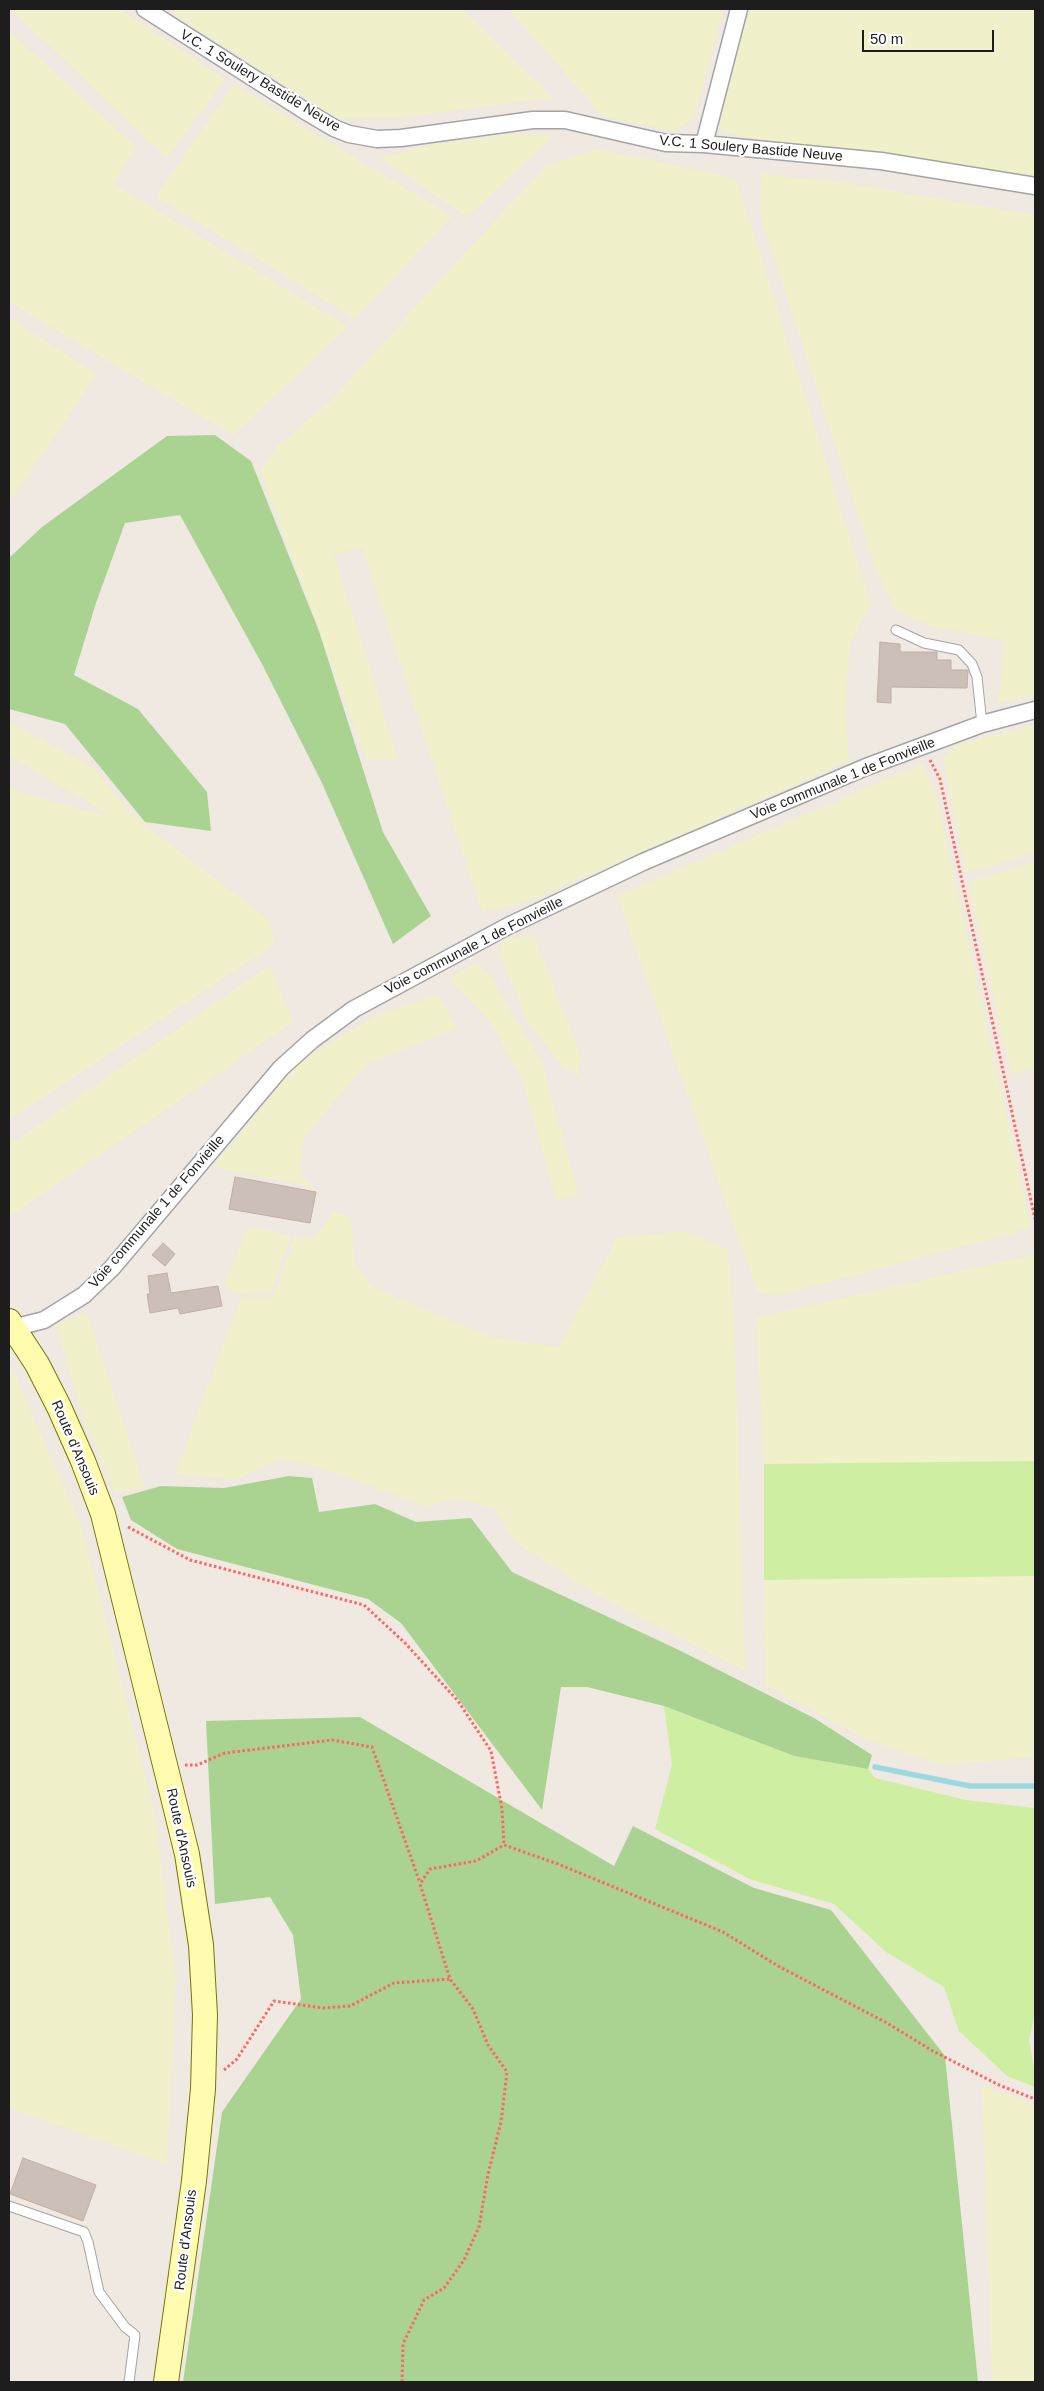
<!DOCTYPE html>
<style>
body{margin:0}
#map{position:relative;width:1044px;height:2391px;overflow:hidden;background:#efe9e1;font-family:Arial,sans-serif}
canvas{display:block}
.frame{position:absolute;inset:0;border:10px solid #1d1d1d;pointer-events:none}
.scale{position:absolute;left:862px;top:30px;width:132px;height:22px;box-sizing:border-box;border:2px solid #1d1d1d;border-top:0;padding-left:6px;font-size:15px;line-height:18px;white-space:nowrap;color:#1d1d1d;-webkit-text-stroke:4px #fff;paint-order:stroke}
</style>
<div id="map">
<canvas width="1044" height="2391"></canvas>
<div class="frame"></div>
<div class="scale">50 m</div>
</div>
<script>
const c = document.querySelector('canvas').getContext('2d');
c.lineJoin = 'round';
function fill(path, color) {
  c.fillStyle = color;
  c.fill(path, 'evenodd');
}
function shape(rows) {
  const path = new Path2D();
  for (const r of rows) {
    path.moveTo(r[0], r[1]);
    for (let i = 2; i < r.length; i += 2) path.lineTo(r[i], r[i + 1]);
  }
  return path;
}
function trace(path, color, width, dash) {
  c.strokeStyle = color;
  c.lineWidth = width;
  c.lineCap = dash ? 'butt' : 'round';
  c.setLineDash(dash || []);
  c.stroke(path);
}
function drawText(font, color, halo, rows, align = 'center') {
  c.font = font + ' Arial,sans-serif';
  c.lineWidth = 4.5;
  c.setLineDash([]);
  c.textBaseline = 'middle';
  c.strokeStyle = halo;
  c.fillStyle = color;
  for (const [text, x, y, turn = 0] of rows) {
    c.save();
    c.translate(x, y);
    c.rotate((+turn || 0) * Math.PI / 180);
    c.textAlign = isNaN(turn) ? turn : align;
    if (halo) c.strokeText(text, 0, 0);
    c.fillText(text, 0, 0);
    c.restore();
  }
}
fill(shape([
 [11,9,120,9,225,79,167,158],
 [169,9,462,9,553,98,397,118,340,119,201,32],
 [508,9,724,9,694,118,674,131,604,117],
 [745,9,1035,9,1035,180,730,134,719,128],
 [9,31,135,146,114,184,348,327,233,435,9,302],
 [234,85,452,216,355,319,156,196],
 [511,134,553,136,467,217,380,157,427,146],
 [596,149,736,178,871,605,850,643,845,709,849,761,520,905,482,911,362,548,334,554,398,759,367,760,260,470,277,446,332,400,452,266,547,166],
 [761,174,847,183,1035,215,1035,694,998,704,1005,641,930,626,896,610,876,571,760,214],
 [9,318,97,374,9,502],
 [9,722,93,768,132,815,269,920,274,945,9,1120,9,789,109,817,89,802,9,756],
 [1035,725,1035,853,966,873,943,758,955,745],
 [922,764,936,795,1031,1228,777,1296,758,1293,617,896],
 [1035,862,1035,1067,1011,1074,968,882],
 [534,935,581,1057,578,1076,563,1067,527,1020,500,956,503,939],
 [473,964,486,970,542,1063,578,1193,557,1202,523,1082,491,1023,449,979],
 [270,965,293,1022,9,1217,9,1145],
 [438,995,457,1028,366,1064,304,1137,299,1174,317,1188,213,1167,300,1061,377,1015],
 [334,1212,351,1217,354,1261,372,1287,491,1337,559,1347,617,1238,680,1231,728,1249,735,1340,745,1671,599,1596,514,1541,494,1508,457,1498,426,1506,319,1467,280,1459,236,1480,175,1474,241,1297,273,1297,294,1239,313,1239],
 [249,1226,291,1236,271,1292,234,1294,225,1284],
 [1035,1254,1035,1461,764,1464,756,1318],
 [87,1312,145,1487,115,1493,82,1413,56,1325],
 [9,1361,82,1528,155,1816,176,1980,167,2164,11,2109,9,2105],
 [1035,1576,1035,1757,941,1765,865,1739,765,1685,764,1580],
 [982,2085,1035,2105,1035,2382,992,2382]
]), '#f0f0ca');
fill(shape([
 [1035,1461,1035,1576,764,1580,764,1464],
 [664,1706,794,1756,868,1769,875,1778,966,1800,1035,1808,1035,2012,1029,2040,1035,2073,1035,2087,1007,2076,959,2031,944,1987,886,1952,834,1904,750,1879,655,1829,672,1765]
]), '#ceefa1');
fill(shape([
 [215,435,251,461,319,631,383,832,431,916,393,944,321,781,263,666,180,515,125,523,96,603,74,675,138,709,207,792,211,831,145,822,65,724,9,709,9,558,42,527,167,436],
 [289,1476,312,1478,319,1512,375,1504,416,1522,471,1518,512,1572,681,1651,814,1718,872,1755,868,1769,794,1756,664,1706,587,1687,561,1687,542,1810,401,1623,368,1599,177,1549,131,1520,122,1497,161,1486,224,1488],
 [360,1717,614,1866,633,1826,754,1888,831,1910,945,2056,978,2382,183,2382,222,2112,301,1999,293,1935,270,1897,215,1904,206,1721]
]), '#aad392');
trace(shape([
 [875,1767,970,1786,1035,1786]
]), '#9dd8e1', 5.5);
const building = shape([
 [880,642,900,644,900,652,937,652,937,660,951,660,951,670,968,670,967,688,891,687,891,703,877,702,880,642],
 [235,1177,316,1192,310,1223,229,1209,235,1177],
 [163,1243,175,1254,165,1266,152,1255,163,1243],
 [167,1273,171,1293,218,1286,222,1306,180,1314,178,1308,150,1313,147,1294,150,1294,148,1276,167,1273],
 [23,2158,96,2185,83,2221,10,2194,23,2158]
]);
fill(building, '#cbbfb7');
trace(building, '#c2aea2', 1);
const lane = shape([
 [896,630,924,643,959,650,972,664,977,677,982,724],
 [9,2206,84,2232,88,2242,99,2292,125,2327,135,2335,129,2382]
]);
const street = shape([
 [145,9,302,109,334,128,349,134,377,139,401,138,533,120,565,120,666,143,704,144,881,161,1035,186],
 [704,144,739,9],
 [9,1329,44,1320,84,1295,112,1268,281,1068,312,1040,354,1009,508,926,643,862,866,767,982,724,1035,710]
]);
const secondary = shape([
 [9,1321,37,1364,59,1407,83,1461,103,1514,187,1854,201,1945,205,2015,203,2089,194,2181,166,2382]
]);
trace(lane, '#a4a4a4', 11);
trace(street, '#a4a4a4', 19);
trace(secondary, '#747700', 26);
trace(shape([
 [930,760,940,779,1035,1219],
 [128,1527,190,1560,364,1605,405,1643,458,1701,491,1751,502,1809,504,1845],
 [185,1765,197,1765,225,1753,332,1740,372,1747,420,1883],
 [224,2070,237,2059,274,2001,323,2008,350,2006,394,1983,450,1979],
 [402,2382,403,2344,424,2300,444,2288,464,2260,479,2227,488,2174,501,2122,507,2072,488,2045,473,2009,450,1979,420,1884,430,1869,476,1861,504,1845,558,1864,723,1932,778,1966,887,2023,931,2050,999,2085,1035,2099]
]), '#ff6562', 3, [2.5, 2.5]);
trace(lane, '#fff', 9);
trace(street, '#fff', 16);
trace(secondary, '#fffcaf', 24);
drawText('14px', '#1d1d1d', '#fff', [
 ["V.C. 1 Soulery Bastide Neuve",260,81,31],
 ["V.C. 1 Soulery Bastide Neuve",751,149,5],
 ["Voie communale 1 de Fonvieille",843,779,-22],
 ["Voie communale 1 de Fonvieille",474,946,-27],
 ["Voie communale 1 de Fonvieille",157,1212,-49],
 ["Route d'Ansouis",75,1448,67],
 ["Route d'Ansouis",181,1838,78],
 ["Route d'Ansouis",186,2240,-83]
]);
</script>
